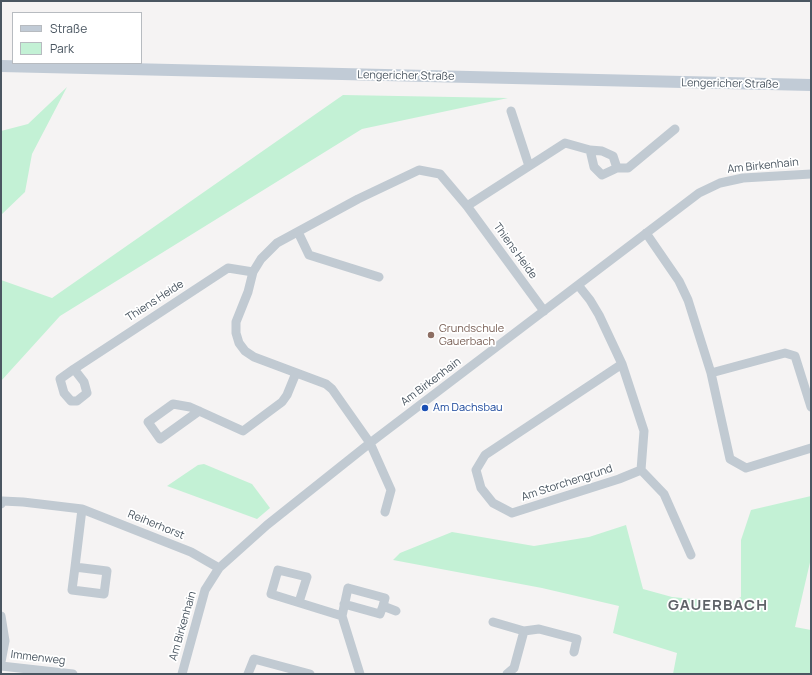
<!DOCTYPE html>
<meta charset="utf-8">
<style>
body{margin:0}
#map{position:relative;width:812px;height:675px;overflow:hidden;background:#f5f3f3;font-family:Manrope,sans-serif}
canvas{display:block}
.frame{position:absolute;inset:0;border:2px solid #4a5661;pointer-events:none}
.legend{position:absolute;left:12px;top:12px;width:130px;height:52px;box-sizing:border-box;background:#fff;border:1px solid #b7bbc0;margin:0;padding:5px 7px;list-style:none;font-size:12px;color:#4a5661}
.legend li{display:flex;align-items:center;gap:8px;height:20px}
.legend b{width:20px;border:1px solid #b7bbc0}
</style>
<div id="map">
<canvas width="812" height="675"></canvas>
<div class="frame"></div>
<ul class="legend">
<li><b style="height:5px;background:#c1cbd6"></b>Straße</li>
<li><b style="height:11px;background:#c3f1d5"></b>Park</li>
</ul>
</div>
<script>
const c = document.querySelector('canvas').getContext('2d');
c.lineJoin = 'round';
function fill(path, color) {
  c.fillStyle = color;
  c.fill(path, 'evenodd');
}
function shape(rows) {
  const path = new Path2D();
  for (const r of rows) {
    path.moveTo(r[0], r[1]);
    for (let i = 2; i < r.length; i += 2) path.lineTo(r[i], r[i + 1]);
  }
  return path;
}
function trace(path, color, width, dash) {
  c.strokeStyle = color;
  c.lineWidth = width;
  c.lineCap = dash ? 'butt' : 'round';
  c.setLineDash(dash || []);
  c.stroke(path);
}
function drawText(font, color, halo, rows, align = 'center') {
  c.font = font + ' Manrope,sans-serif';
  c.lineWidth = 3.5;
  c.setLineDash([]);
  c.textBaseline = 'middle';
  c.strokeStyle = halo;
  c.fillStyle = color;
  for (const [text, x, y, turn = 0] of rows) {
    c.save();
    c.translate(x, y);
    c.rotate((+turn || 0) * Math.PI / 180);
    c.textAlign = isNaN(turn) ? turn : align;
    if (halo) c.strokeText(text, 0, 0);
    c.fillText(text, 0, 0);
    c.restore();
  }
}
fill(shape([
 [67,87,32,154,25,192,1,215,1,131,28,124],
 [343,95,508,98,362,129,60,316,1,381,1,280,52,298],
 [204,464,252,484,270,508,257,519,167,486,198,465],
 [811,496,811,558,795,627,811,630,811,674,673,674,677,653,613,633,619,606,542,588,393,560,400,553,452,532,534,546,589,537,626,525,643,589,672,597,703,600,717,609,741,597,741,540,751,510]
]), '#c3f1d5');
trace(shape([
 [511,111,529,166],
 [590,150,602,151,613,156,617,168],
 [467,206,565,143,590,150,594,167,602,175,617,168,628,168,675,129],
 [298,232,309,255,379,277],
 [646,233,679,281,688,300,711,373,730,459,746,468,811,448],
 [578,285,590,300,599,315,622,364,644,431,641,470],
 [622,364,485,455,476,470,481,488,493,503,512,513,619,479,641,470],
 [74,369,84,382,87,393,77,401,71,401,64,393,60,379,74,369,228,268,253,272],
 [711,373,785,353,795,356,811,407],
 [199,411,160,439,148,422,173,404,190,407,199,411,243,431,282,402,287,395,296,373],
 [641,470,664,494,691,555],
 [1,504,2,501,23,502,82,509,191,552,219,568],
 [385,512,391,490,370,443,332,389,326,384,254,357,245,351,239,343,236,333,236,322,248,292,253,272,261,259,277,243,358,199,419,170,440,174,467,206,544,311],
 [75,567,72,590,104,594,107,571,75,567,82,509],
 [299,602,307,577,278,570,271,594,342,616,360,674],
 [344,604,380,614,383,606],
 [1,616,5,641,1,662],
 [342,616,348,588,385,598,383,606,396,611],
 [493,622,524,631,539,629,577,639,574,652],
 [1,666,73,674],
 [182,674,205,590,219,568,267,525,370,443,699,193,720,183,743,178,811,174],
 [248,674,254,659,310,674],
 [507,674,514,668,524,631]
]), '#c1cad2', 9);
trace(shape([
 [1,66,811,85]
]), '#c1cbd6', 12);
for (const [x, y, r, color] of [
 [431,335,4,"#8d6e63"],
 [425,408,4,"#1a4fb4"]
]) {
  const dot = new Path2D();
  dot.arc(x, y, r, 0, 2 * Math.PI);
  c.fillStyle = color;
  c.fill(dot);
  trace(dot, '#fff', 1.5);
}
drawText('11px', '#4a5661', '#fff', [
 ["Lengericher Straße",406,76,1],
 ["Lengericher Straße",730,84,1],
 ["Am Birkenhain",763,166,-6],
 ["Thiens Heide",515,251,54],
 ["Thiens Heide",155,301,-33],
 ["Am Birkenhain",431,382,-37],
 ["Am Storchengrund",567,483,-18],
 ["Reiherhorst",156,525,22],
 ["Am Birkenhain",183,626,-74],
 ["Immenweg",38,658,7]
]);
drawText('11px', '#785e54', '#fff', [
 ["Grundschule",439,329],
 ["Gauerbach",439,342]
], 'left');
drawText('11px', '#164399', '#fff', [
 ["Am Dachsbau",433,408]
], 'left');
c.letterSpacing = '1px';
drawText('bold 15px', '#5f6368', '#fff', [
 ["GAUERBACH",718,606]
]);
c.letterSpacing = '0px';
</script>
